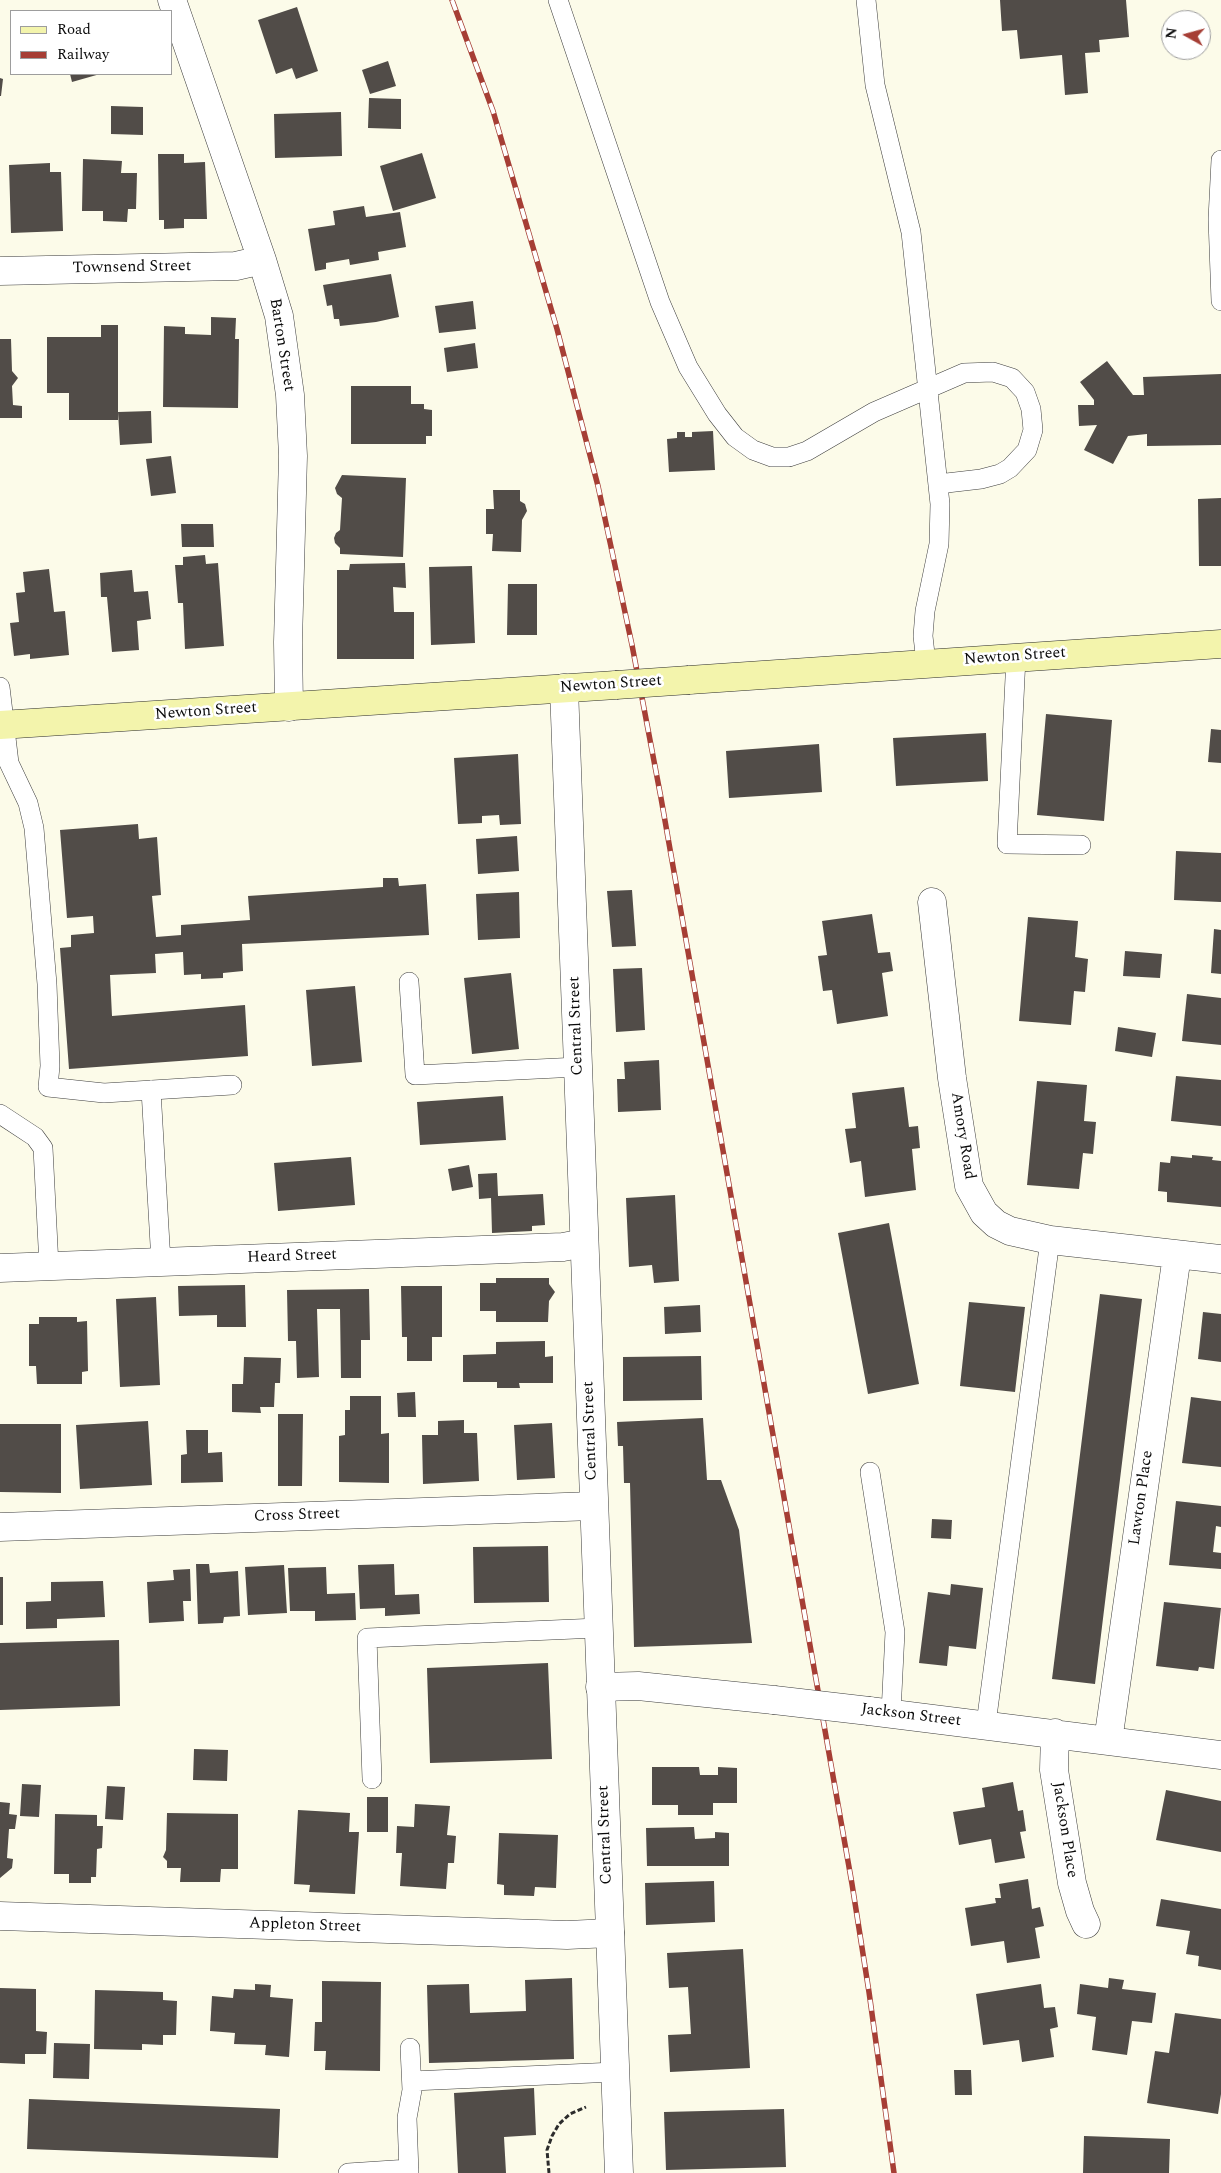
<!DOCTYPE html>
<style>
body{margin:0}
#map{position:relative;width:1221px;height:2173px;overflow:hidden;background:#fcfbe9;font-family:Spectral,serif}
canvas{display:block}
.legend{position:absolute;left:10px;top:10px;width:162px;height:65px;box-sizing:border-box;background:#fff;border:1px solid #9d9d9d;margin:0;padding:6px 9px;list-style:none;font-size:15px;color:#0a0a0a}
.legend li{display:flex;align-items:center;gap:10px;height:25px}
.legend b{width:25px;border:1px solid #9d9d9d}
.north{position:absolute;left:1161px;top:10px;width:50px;height:50px;box-sizing:border-box;background:#fff;border:1px solid #9d9d9d;border-radius:50%;rotate:277deg;font-size:14px;font-weight:700;line-height:20px;text-align:center;color:#0a0a0a}
.north::after{content:'';display:block;margin:auto;width:18px;height:22px;background:#a63e35;clip-path:polygon(50% 0,100% 100%,50% 72%,0 100%)}
</style>
<div id="map">
<canvas width="1221" height="2173"></canvas>
<ul class="legend">
<li><b style="height:6px;background:#f3f4ac"></b>Road</li>
<li><b style="height:6px;background:#a63e35"></b>Railway</li>
</ul>
<div class="north">N</div>
</div>
<script>
const c = document.querySelector('canvas').getContext('2d');
c.lineJoin = 'round';
function fill(path, color) {
  c.fillStyle = color;
  c.fill(path, 'evenodd');
}
function shape(rows) {
  const path = new Path2D();
  for (const r of rows) {
    path.moveTo(r[0], r[1]);
    for (let i = 2; i < r.length; i += 2) path.lineTo(r[i], r[i + 1]);
  }
  return path;
}
function trace(path, color, width, dash) {
  c.strokeStyle = color;
  c.lineWidth = width;
  c.lineCap = dash ? 'butt' : 'round';
  c.setLineDash(dash || []);
  c.stroke(path);
}
function drawText(font, color, halo, rows, align = 'center') {
  c.font = font + ' Spectral,serif';
  c.lineWidth = 5;
  c.setLineDash([]);
  c.textBaseline = 'middle';
  c.strokeStyle = halo;
  c.fillStyle = color;
  for (const [text, x, y, turn = 0] of rows) {
    c.save();
    c.translate(x, y);
    c.rotate((+turn || 0) * Math.PI / 180);
    c.textAlign = isNaN(turn) ? turn : align;
    if (halo) c.strokeText(text, 0, 0);
    c.fillText(text, 0, 0);
    c.restore();
  }
}
fill(shape([
 [1000,0,1126,0,1129,37,1099,40,1100,52,1085,53,1088,93,1065,95,1062,55,1020,59,1017,30,1002,31],
 [297,7,318,71,296,79,292,68,276,74,258,20],
 [388,61,396,86,370,94,362,70],
 [70,74,100,74,72,82],
 [0,78,3,79,1,96,0,96],
 [369,98,401,99,401,129,368,128],
 [111,106,143,107,143,135,111,134],
 [341,112,342,156,275,158,274,114],
 [422,153,436,198,393,211,380,166],
 [158,154,184,154,184,163,205,162,207,219,184,219,184,228,164,229,164,220,159,220],
 [83,159,122,161,121,173,137,173,136,209,128,209,127,222,103,221,103,211,82,211],
 [50,163,50,172,61,172,63,231,11,233,9,165],
 [364,206,366,217,400,212,406,247,378,252,379,260,350,265,349,259,326,263,326,269,315,271,308,229,335,225,333,211],
 [391,274,399,317,376,322,340,326,339,319,334,319,332,305,327,306,323,285],
 [473,301,476,329,439,333,435,306],
 [211,317,236,318,235,339,239,339,238,408,163,407,164,326,185,327,185,334,211,335],
 [101,325,118,325,118,420,69,420,69,393,47,393,47,337,101,337],
 [0,339,11,339,12,371,18,378,12,386,13,405,22,406,22,418,0,418],
 [475,343,478,368,447,372,444,348],
 [1107,361,1133,395,1144,395,1143,377,1221,374,1221,445,1147,446,1147,434,1128,436,1113,464,1084,450,1097,425,1079,426,1078,405,1094,405,1094,400,1080,382],
 [351,386,411,386,411,404,424,404,424,409,432,410,432,436,426,436,426,444,351,444],
 [151,411,152,443,120,445,118,412],
 [713,431,715,470,669,472,667,439,677,438,677,432,685,432,685,437,692,437,692,432],
 [171,456,176,493,151,496,146,459],
 [342,475,406,478,403,557,340,554,340,548,335,543,334,538,336,533,340,530,342,498,337,494,335,488],
 [493,490,520,490,520,501,525,504,527,511,522,520,521,552,492,551,493,534,486,534,486,509,494,509],
 [1221,498,1221,566,1199,566,1198,499],
 [181,524,213,524,214,547,182,547],
 [205,555,206,564,218,563,224,646,185,649,183,603,178,603,175,565,183,565,183,557],
 [405,563,406,588,393,587,394,612,414,612,414,659,337,659,337,570,349,570,350,564],
 [472,566,475,643,431,645,429,567],
 [49,569,54,612,65,611,69,655,30,659,30,654,14,656,10,623,19,622,16,593,25,592,23,572],
 [132,570,134,592,148,591,151,619,137,621,139,650,112,652,107,597,101,597,100,573],
 [508,584,537,584,537,635,507,635],
 [1046,714,1112,720,1104,821,1037,815],
 [1211,729,1221,730,1221,763,1208,762],
 [986,733,988,781,896,786,893,738],
 [819,744,822,792,729,798,726,751],
 [518,754,521,824,500,825,499,815,482,816,482,823,458,824,454,758],
 [138,824,139,839,157,837,161,895,152,896,156,937,181,935,181,925,250,920,248,896,383,887,383,878,398,878,399,886,426,884,429,935,242,944,243,971,223,973,223,978,201,979,201,974,184,975,183,952,155,954,156,973,110,975,112,1016,245,1005,248,1056,69,1069,60,948,71,947,71,935,94,933,93,916,67,918,60,830],
 [517,836,519,871,478,874,476,839],
 [1176,851,1221,853,1221,902,1174,900],
 [632,890,636,946,612,947,607,891],
 [519,892,520,938,478,940,476,894],
 [872,914,878,953,890,952,893,971,882,973,888,1016,837,1024,832,990,823,991,818,956,827,955,822,921],
 [1028,917,1078,921,1075,957,1088,959,1085,992,1074,991,1071,1025,1019,1021],
 [1214,929,1221,930,1221,974,1211,973],
 [1125,951,1162,954,1160,978,1123,976],
 [642,968,645,1030,616,1032,613,969],
 [511,973,519,1049,472,1054,464,978],
 [355,986,362,1062,312,1066,306,990],
 [1187,994,1221,998,1221,1045,1182,1041],
 [1118,1027,1156,1033,1152,1057,1115,1051],
 [659,1060,661,1110,618,1112,617,1079,625,1079,624,1062],
 [1176,1076,1221,1080,1221,1126,1171,1121],
 [1037,1081,1087,1085,1084,1121,1096,1122,1093,1154,1083,1153,1079,1189,1027,1185],
 [904,1087,909,1127,918,1126,920,1148,912,1149,916,1190,865,1197,861,1161,850,1163,845,1129,856,1128,852,1093],
 [503,1096,506,1140,420,1145,417,1102],
 [1192,1155,1213,1157,1212,1160,1221,1161,1221,1207,1167,1202,1167,1192,1158,1191,1160,1162,1170,1163,1171,1156,1192,1158],
 [351,1157,355,1205,278,1211,274,1163],
 [469,1165,473,1187,452,1191,448,1169],
 [497,1173,498,1196,543,1194,545,1225,532,1226,532,1231,492,1233,491,1198,479,1199,478,1174],
 [675,1195,679,1281,654,1283,652,1265,629,1267,626,1198],
 [889,1223,919,1384,868,1394,838,1233],
 [496,1278,549,1278,549,1284,555,1292,549,1301,548,1322,496,1322,496,1311,480,1311,480,1283,496,1283],
 [245,1285,246,1327,217,1327,217,1315,179,1316,178,1286],
 [401,1286,442,1286,442,1337,432,1337,432,1361,407,1361,407,1337,402,1337],
 [369,1289,370,1340,361,1340,361,1378,341,1378,340,1309,317,1309,319,1377,297,1378,296,1341,288,1341,287,1290],
 [1100,1294,1142,1299,1095,1684,1052,1679],
 [156,1297,160,1385,120,1387,116,1299],
 [969,1302,1025,1307,1015,1392,960,1386],
 [700,1305,701,1332,665,1334,664,1307],
 [1203,1312,1221,1314,1221,1362,1198,1359],
 [39,1317,77,1317,77,1322,87,1321,88,1371,82,1372,82,1384,37,1384,36,1366,29,1366,29,1324,39,1324],
 [545,1341,545,1357,553,1356,553,1383,519,1383,520,1388,497,1388,497,1382,463,1382,463,1355,496,1354,496,1342],
 [701,1356,702,1400,623,1401,623,1357],
 [244,1357,281,1358,280,1383,275,1383,274,1407,260,1407,261,1413,232,1412,232,1384,243,1384],
 [415,1392,416,1417,398,1417,397,1393],
 [350,1396,381,1396,381,1434,389,1433,389,1483,339,1482,339,1436,345,1435,345,1410,350,1410],
 [1191,1397,1221,1401,1221,1467,1182,1463],
 [278,1414,303,1414,302,1486,278,1486],
 [703,1418,707,1480,721,1480,739,1530,752,1643,634,1647,630,1483,624,1483,623,1446,618,1446,617,1422],
 [464,1420,464,1433,477,1433,479,1481,423,1484,422,1435,438,1435,438,1421],
 [148,1421,152,1485,80,1489,76,1425],
 [552,1423,555,1478,517,1480,514,1425],
 [0,1424,61,1424,61,1493,0,1492],
 [186,1430,208,1430,208,1453,222,1452,223,1482,181,1483,181,1455,187,1454],
 [1176,1501,1221,1506,1221,1527,1216,1526,1213,1552,1221,1553,1221,1569,1169,1565],
 [932,1519,952,1520,951,1539,931,1538],
 [548,1546,549,1602,474,1603,473,1547],
 [196,1564,209,1564,210,1573,238,1571,240,1616,224,1617,223,1623,198,1624],
 [394,1564,395,1595,419,1594,420,1614,385,1616,385,1608,360,1609,358,1565],
 [284,1565,287,1613,248,1615,245,1567],
 [326,1567,327,1594,355,1593,356,1620,315,1621,315,1611,290,1611,288,1568],
 [190,1569,191,1601,183,1601,184,1621,149,1623,147,1582,174,1580,173,1570],
 [0,1577,3,1577,3,1625,0,1625],
 [103,1581,105,1617,57,1619,57,1628,26,1629,26,1602,51,1601,51,1582],
 [951,1584,983,1588,976,1649,949,1646,947,1666,919,1663,928,1592,950,1595],
 [1164,1602,1221,1608,1214,1669,1199,1667,1198,1671,1156,1666],
 [119,1640,120,1706,0,1710,0,1643],
 [548,1663,552,1759,430,1763,427,1668],
 [194,1749,228,1750,227,1781,193,1780],
 [652,1767,699,1767,700,1775,718,1775,718,1767,737,1768,737,1803,713,1803,713,1815,678,1815,678,1805,652,1805],
 [1013,1782,1018,1811,1023,1810,1026,1831,1020,1832,1025,1858,995,1863,991,1839,959,1845,953,1812,985,1807,982,1788],
 [22,1784,41,1785,39,1817,20,1816],
 [107,1786,125,1787,123,1820,105,1819],
 [1166,1790,1221,1801,1221,1852,1156,1840],
 [367,1797,388,1797,388,1832,367,1832],
 [0,1802,10,1803,9,1814,17,1815,15,1829,9,1829,7,1858,13,1859,12,1868,0,1878],
 [415,1804,450,1806,447,1835,456,1836,454,1863,448,1863,446,1889,400,1886,402,1853,396,1853,397,1826,414,1827],
 [298,1810,350,1813,349,1832,359,1832,355,1894,309,1892,310,1885,294,1884],
 [167,1813,238,1814,238,1869,221,1869,220,1882,180,1882,181,1868,167,1868,167,1861,163,1857,166,1850],
 [55,1814,97,1815,97,1826,103,1826,102,1848,97,1849,96,1877,91,1877,91,1883,69,1883,69,1874,54,1874],
 [694,1827,695,1839,715,1838,715,1832,729,1833,729,1866,647,1866,646,1828],
 [499,1833,558,1835,556,1888,535,1887,534,1896,504,1895,504,1885,497,1884],
 [1028,1879,1032,1909,1040,1907,1044,1926,1035,1928,1040,1958,1007,1963,1004,1941,971,1946,965,1908,996,1903,995,1898,1001,1898,999,1884],
 [714,1881,715,1922,646,1925,645,1883],
 [1161,1899,1221,1909,1221,1970,1198,1966,1199,1956,1186,1954,1190,1931,1156,1926],
 [743,1949,750,2068,670,2072,668,2035,691,2034,688,1987,669,1988,667,1953],
 [572,1978,574,2059,429,2063,427,1985,469,1984,470,2013,526,2011,525,1980],
 [1109,1978,1124,1980,1122,1989,1156,1993,1152,2023,1132,2021,1127,2055,1092,2050,1096,2017,1077,2014,1080,1984,1108,1988],
 [322,1981,381,1982,380,2071,325,2070,326,2051,314,2051,315,2022,322,2022],
 [255,1984,271,1985,270,1997,293,1999,289,2057,265,2055,266,2045,234,2044,235,2033,210,2031,212,1996,233,1998,234,1989,255,1990],
 [1041,1984,1044,2008,1055,2007,1058,2027,1050,2029,1054,2057,1022,2062,1019,2040,983,2045,976,1994],
 [0,1988,36,1989,36,2031,47,2032,46,2054,25,2054,25,2064,0,2063],
 [95,1990,163,1992,163,2000,177,2001,176,2035,163,2035,163,2045,142,2044,142,2050,94,2049],
 [1175,2013,1221,2019,1221,2094,1218,2114,1147,2103,1155,2051,1169,2053],
 [54,2043,90,2044,89,2079,53,2078],
 [954,2070,971,2070,972,2095,955,2095],
 [534,2088,536,2135,504,2137,506,2173,458,2173,454,2093],
 [29,2099,280,2109,278,2158,27,2149],
 [784,2109,786,2167,666,2170,664,2112],
 [1084,2136,1170,2139,1169,2173,1083,2173]
]), '#514c48');
const service = shape([
 [558,0,660,302,688,367,717,414,735,437,753,450,772,457,789,457,807,451,874,412,964,373,993,372,1012,378,1025,392,1031,409,1033,430,1027,450,1010,468,1000,474,981,479,938,484],
 [866,0,875,85,911,232,940,504,939,544,925,611,923,636,926,663],
 [1221,160,1218,219,1221,301],
 [1016,657,1007,844,1081,845],
 [0,687,9,763,28,803,34,828,47,984,50,1066,48,1087,104,1093,232,1085],
 [409,982,415,1075,578,1067],
 [151,1090,161,1262],
 [0,1114,35,1137,43,1148,49,1266],
 [870,1472,895,1632,891,1713],
 [986,1724,1050,1240],
 [372,1779,367,1638,598,1628],
 [412,2081,615,2072],
 [348,2173,409,2169],
 [409,2173,407,2118,412,2090,410,2048]
]);
const minor = shape([
 [172,0,262,260,279,316,290,395,293,456,288,642,289,707],
 [0,271,236,266,262,260],
 [932,902,952,1078,969,1186,984,1213,996,1224,1010,1231,1050,1240,1221,1259],
 [0,1268,563,1247,584,1243],
 [0,1527,593,1506],
 [600,1687,638,1686,774,1700],
 [869,1711,1221,1755],
 [1055,1733,1054,1770,1072,1883,1080,1911,1086,1924],
 [1108,1741,1177,1255],
 [0,1916,567,1935,610,1933]
]);
const tertiary = shape([
 [564,688,619,2173]
]);
const secondary = shape([
 [689,680,1221,644],
 [0,725,616,685]
]);
trace(service, '#3d3d3d', 20);
trace(minor, '#3d3d3d', 29);
trace(tertiary, '#3d3d3d', 29);
trace(secondary, '#2c2c2c', 29);
trace(shape([
 [549,2173,547,2150,552,2136,559,2124,570,2114,586,2107]
]), '#2c2c2c', 3, [5, 2.5]);
trace(service, '#fff', 19);
trace(minor, '#fff', 28);
trace(tertiary, '#fff', 28);
trace(secondary, '#f3f4ac', 28);
const rail = shape([
 [452,0,493,111,557,329,598,486,632,645,661,798,852,1884,869,1992,894,2173]
]);
trace(rail, '#a63e35', 5.5);
trace(rail, '#fff', 4, [11]);
const minorBridge = shape([
 [774,1700,869,1711]
]);
const secondaryBridge = shape([
 [616,685,689,680]
]);
trace(minorBridge, '#3d3d3d', 29, []);
trace(secondaryBridge, '#2c2c2c', 29, []);
trace(minorBridge, '#fff', 28);
trace(secondaryBridge, '#f3f4ac', 28);
drawText('16px', '#0a0a0a', '#fff', [
 ["Townsend Street",132,268,-1],
 ["Barton Street",281,345,81],
 ["Newton Street",1015,657,-4],
 ["Newton Street",611,685,-4],
 ["Newton Street",206,712,-4],
 ["Central Street",577,1026,-92],
 ["Amory Road",962,1136,81],
 ["Heard Street",292,1257,-2],
 ["Central Street",591,1431,-92],
 ["Lawton Place",1142,1498,-82],
 ["Cross Street",297,1516,-2],
 ["Jackson Street",911,1716,7],
 ["Jackson Place",1064,1830,81],
 ["Central Street",606,1835,-92],
 ["Appleton Street",305,1926,2]
]);
</script>
